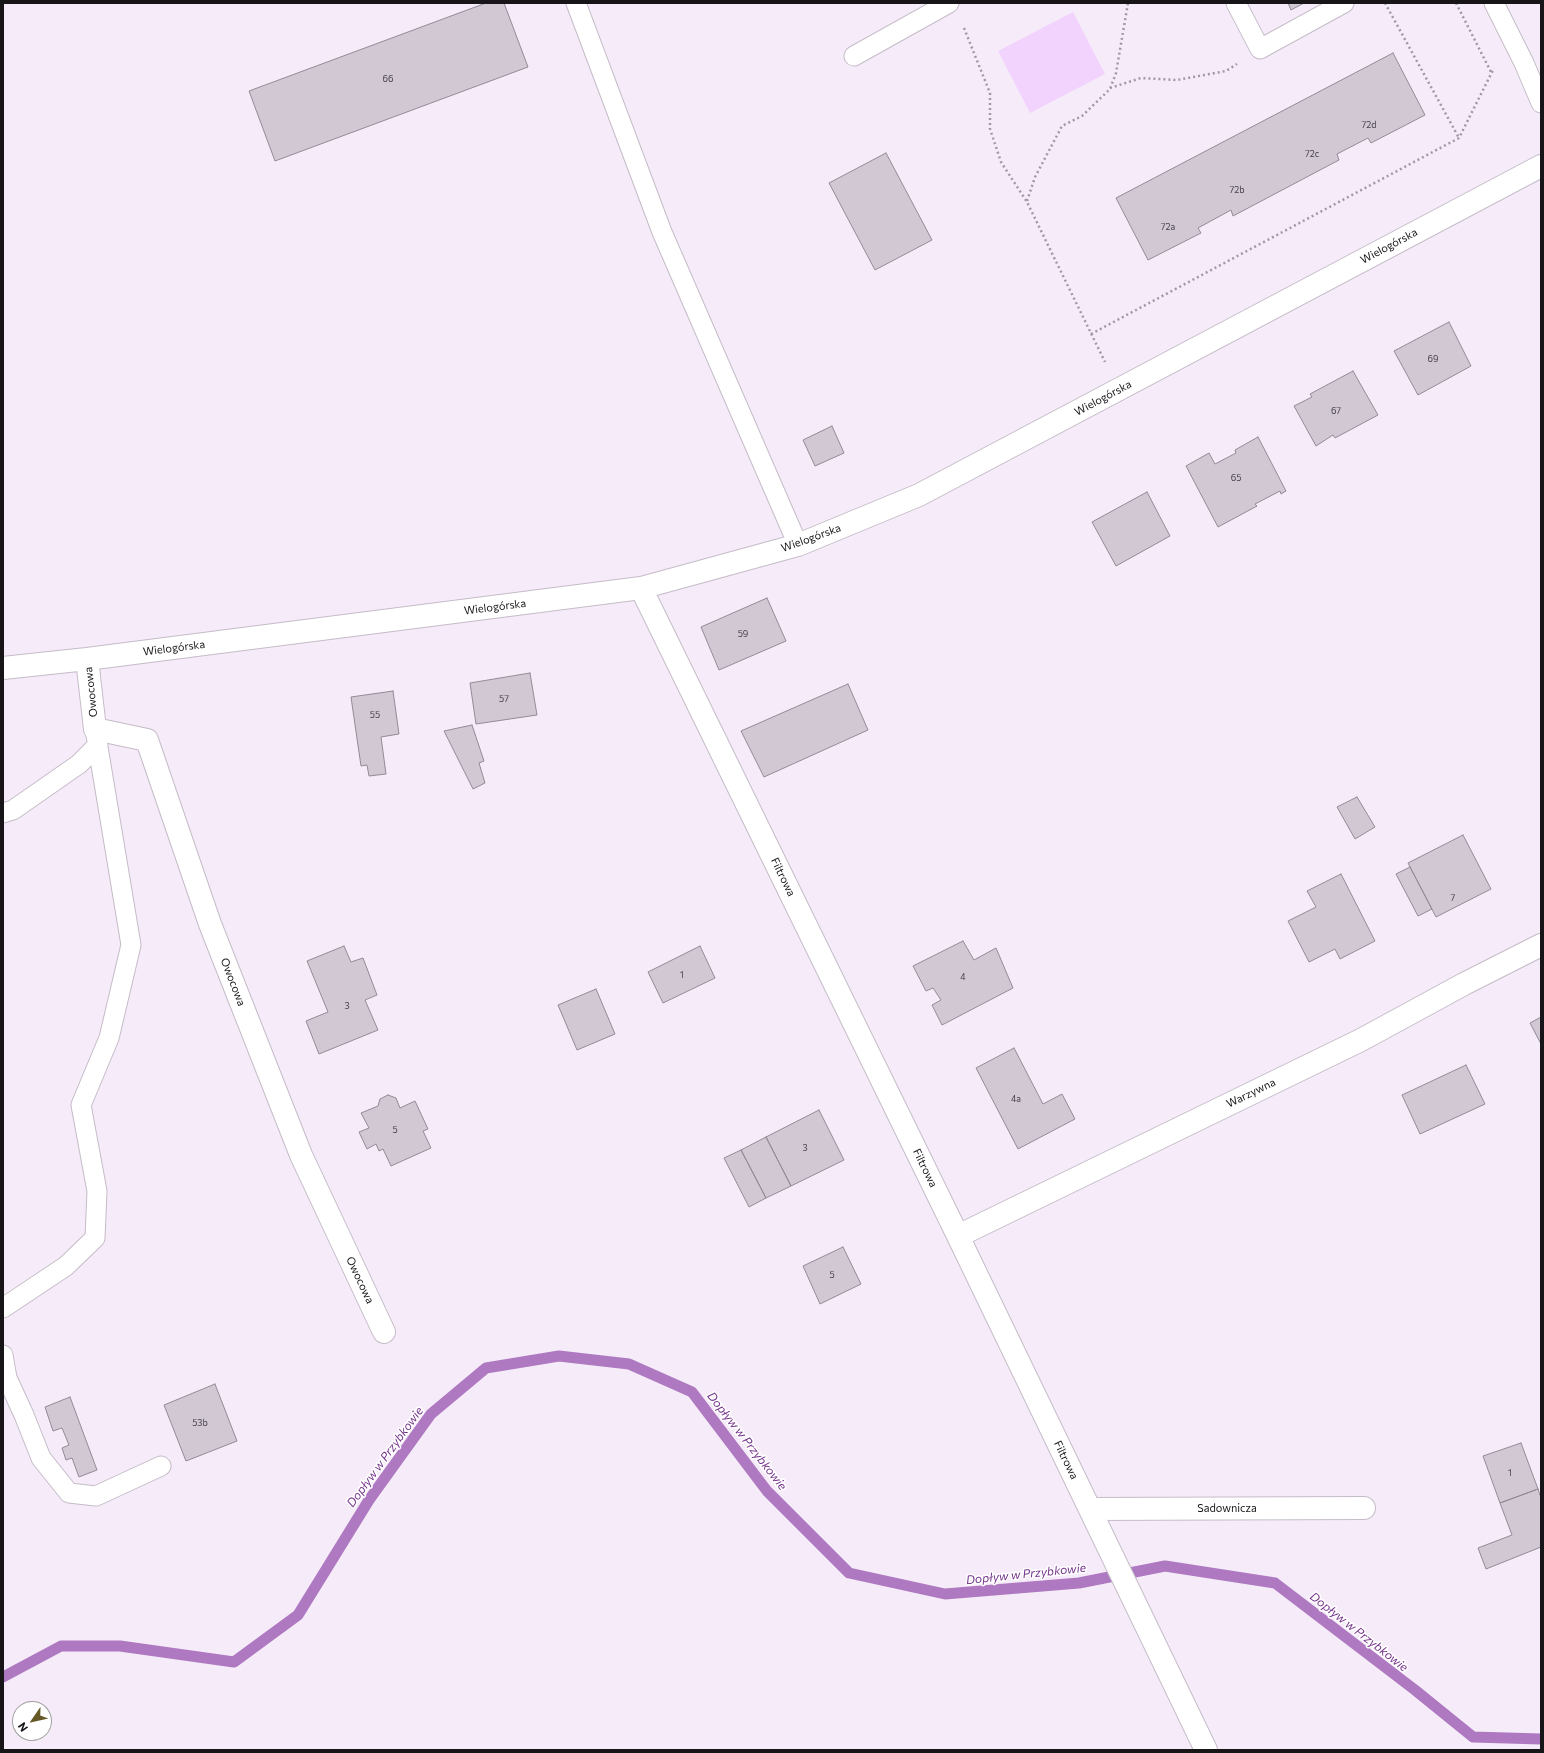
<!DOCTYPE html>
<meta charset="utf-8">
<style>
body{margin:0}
#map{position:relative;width:1544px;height:1753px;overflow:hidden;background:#f6ecf9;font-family:Commissioner,sans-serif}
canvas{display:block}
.frame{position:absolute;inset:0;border:4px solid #181519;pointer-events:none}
.north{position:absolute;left:12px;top:1701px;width:40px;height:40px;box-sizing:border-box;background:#fff;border:1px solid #a3a1a3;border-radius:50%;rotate:236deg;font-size:11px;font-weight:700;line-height:16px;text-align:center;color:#181519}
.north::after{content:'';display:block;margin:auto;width:14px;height:18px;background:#665926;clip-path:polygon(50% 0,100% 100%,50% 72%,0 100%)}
</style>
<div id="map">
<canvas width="1544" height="1753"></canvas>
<div class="frame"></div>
<div class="north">N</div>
</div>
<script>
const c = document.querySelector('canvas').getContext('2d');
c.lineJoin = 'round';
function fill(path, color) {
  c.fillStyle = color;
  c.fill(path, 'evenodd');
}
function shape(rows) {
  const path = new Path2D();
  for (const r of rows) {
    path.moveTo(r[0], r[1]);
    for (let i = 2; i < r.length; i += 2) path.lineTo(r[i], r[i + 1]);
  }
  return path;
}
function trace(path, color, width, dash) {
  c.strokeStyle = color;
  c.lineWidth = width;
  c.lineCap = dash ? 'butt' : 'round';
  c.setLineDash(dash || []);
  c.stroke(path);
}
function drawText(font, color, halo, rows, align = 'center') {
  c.font = font + ' Commissioner,sans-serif';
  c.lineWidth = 3;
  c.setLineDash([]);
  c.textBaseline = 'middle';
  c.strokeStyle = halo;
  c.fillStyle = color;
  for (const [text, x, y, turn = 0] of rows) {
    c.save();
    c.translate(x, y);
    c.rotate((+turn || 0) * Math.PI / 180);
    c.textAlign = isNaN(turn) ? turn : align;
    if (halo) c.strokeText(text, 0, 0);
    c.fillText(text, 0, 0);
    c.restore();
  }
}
fill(shape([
 [1073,12,1105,74,1030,113,998,51]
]), '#f1d3fd');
trace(shape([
 [3,1677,61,1646,120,1646,234,1662,298,1615,369,1500,431,1414,486,1368,559,1356,629,1364,692,1392,767,1491,849,1573,945,1594,1079,1583,1165,1566,1275,1583,1415,1690,1473,1737,1541,1739]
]), '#ae79c1', 11);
const building = shape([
 [486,3,504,3,528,67,275,161,249,91,486,3],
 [1288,3,1304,3,1291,10,1288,3],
 [1393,53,1425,115,1371,143,1368,138,1337,154,1339,160,1233,216,1231,210,1198,228,1201,233,1148,260,1116,198,1393,53],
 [886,153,932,240,875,270,829,183,886,153],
 [1449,322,1471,366,1418,395,1394,351,1449,322],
 [1353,371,1378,415,1335,438,1333,435,1316,446,1294,406,1312,397,1310,394,1353,371],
 [832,426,844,453,815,466,803,440,832,426],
 [1258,437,1286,491,1281,494,1280,491,1255,504,1257,506,1218,527,1186,466,1209,453,1215,464,1236,453,1235,450,1258,437],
 [1147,492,1170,536,1116,566,1092,522,1147,492],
 [767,598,786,641,719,670,701,627,767,598],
 [530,673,537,715,476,724,470,683,530,673],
 [848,684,868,730,764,777,741,731,848,684],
 [393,691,399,734,381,737,386,774,369,776,367,765,361,766,351,697,393,691],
 [472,725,484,761,479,763,485,783,473,789,444,731,472,725],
 [1357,797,1375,827,1355,839,1337,807,1357,797],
 [1463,835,1491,889,1436,917,1408,863,1463,835],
 [1410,867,1432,909,1418,916,1396,874,1410,867],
 [1341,874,1375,941,1340,959,1335,949,1309,962,1288,921,1316,907,1307,891,1341,874],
 [963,941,974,960,996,948,1013,988,942,1025,932,1005,941,1000,933,988,926,991,913,966,963,941],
 [344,946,351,962,363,958,377,995,365,1000,378,1030,319,1054,306,1021,328,1012,307,961,344,946],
 [700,946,715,978,663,1003,648,972,700,946],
 [596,989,615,1034,577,1050,558,1005,596,989],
 [1541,1017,1541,1044,1530,1023,1541,1017],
 [1014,1048,1043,1104,1062,1094,1075,1119,1018,1149,976,1068,1014,1048],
 [1466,1065,1485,1104,1420,1134,1402,1095,1466,1065],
 [388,1095,396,1098,400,1108,415,1101,428,1129,423,1131,431,1148,391,1166,383,1149,379,1151,376,1144,367,1149,359,1132,369,1128,361,1113,378,1106,380,1099,388,1095],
 [819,1110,844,1160,791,1186,766,1137,819,1110],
 [766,1137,791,1186,766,1198,741,1150,766,1137],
 [741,1150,766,1198,749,1207,724,1158,741,1150],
 [843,1247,861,1284,820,1304,803,1266,843,1247],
 [215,1384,237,1441,186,1461,164,1405,215,1384],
 [70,1397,97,1470,79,1477,72,1458,66,1460,62,1448,69,1445,62,1428,53,1431,45,1407,70,1397],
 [1521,1443,1538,1489,1500,1503,1483,1456,1521,1443],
 [1538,1489,1541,1498,1541,1547,1486,1569,1478,1548,1512,1535,1500,1503,1538,1489]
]);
fill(building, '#d1c8d4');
trace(building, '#938a96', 1);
const service = shape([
 [576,3,662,232,798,545],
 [1236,3,1260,49,1344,3],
 [1494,3,1524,63,1541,103],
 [854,56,949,3],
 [3,813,13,810,79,764,98,745],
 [3,1308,66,1266,95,1238,97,1191,81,1105,109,1038,131,945,95,729],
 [3,1355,7,1378,24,1415,41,1458,69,1493,96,1496,161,1466]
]);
const minor = shape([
 [641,588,958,1236,1206,1750],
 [87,659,95,729,147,740,210,924,301,1155,384,1332],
 [3,668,87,659,641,588,798,545,919,495,1541,166],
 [958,1236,1361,1040,1464,984,1541,945],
 [1090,1509,1364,1508]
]);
trace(service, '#c5bcc8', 21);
trace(minor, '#c5bcc8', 24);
trace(shape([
 [1385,3,1459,138],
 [1456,3,1491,72],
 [964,28,990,93,990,129,1001,162,1027,202,1105,362],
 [1110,88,1141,78,1177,80,1226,71,1237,64],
 [1027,201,1035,177,1062,126,1082,116,1110,89,1116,73,1128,3],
 [1091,334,1459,138,1494,68]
]), '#a098a2', 2.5, [2, 3]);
trace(service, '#fff', 19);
trace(minor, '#fff', 22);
drawText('9px', '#464248', null, [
 ["66",388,79],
 ["72d",1369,125],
 ["72c",1312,154],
 ["72b",1237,190],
 ["72a",1168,227],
 ["69",1433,359],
 ["67",1336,411],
 ["65",1236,478],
 ["59",743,634],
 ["57",504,699],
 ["55",375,715],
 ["7",1453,898],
 ["1",682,975],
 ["4",963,977],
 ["3",347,1006],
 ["4a",1016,1099],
 ["5",395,1130],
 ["3",805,1148],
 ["5",832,1275],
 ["53b",200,1423],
 ["1",1510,1473]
]);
drawText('11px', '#181519', '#fff', [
 ["Wielogórska",1389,246,-28],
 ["Wielogórska",1103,398,-28],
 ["Wielogórska",811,538,-20],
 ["Wielogórska",495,607,-7],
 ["Wielogórska",174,648,-7],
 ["Owocowa",91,692,-96],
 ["Filtrowa",783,877,64],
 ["Owocowa",233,982,69],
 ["Warzywna",1251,1093,-26],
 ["Filtrowa",925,1168,64],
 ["Owocowa",360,1280,65],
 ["Filtrowa",1066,1460,64],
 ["Sadownicza",1227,1508]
]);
drawText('italic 12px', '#733289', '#fff', [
 ["Dopływ w Przybkowie",747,1441,52],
 ["Dopływ w Przybkowie",385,1457,-54],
 ["Dopływ w Przybkowie",1026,1574,-6],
 ["Dopływ w Przybkowie",1359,1632,38]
]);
</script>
